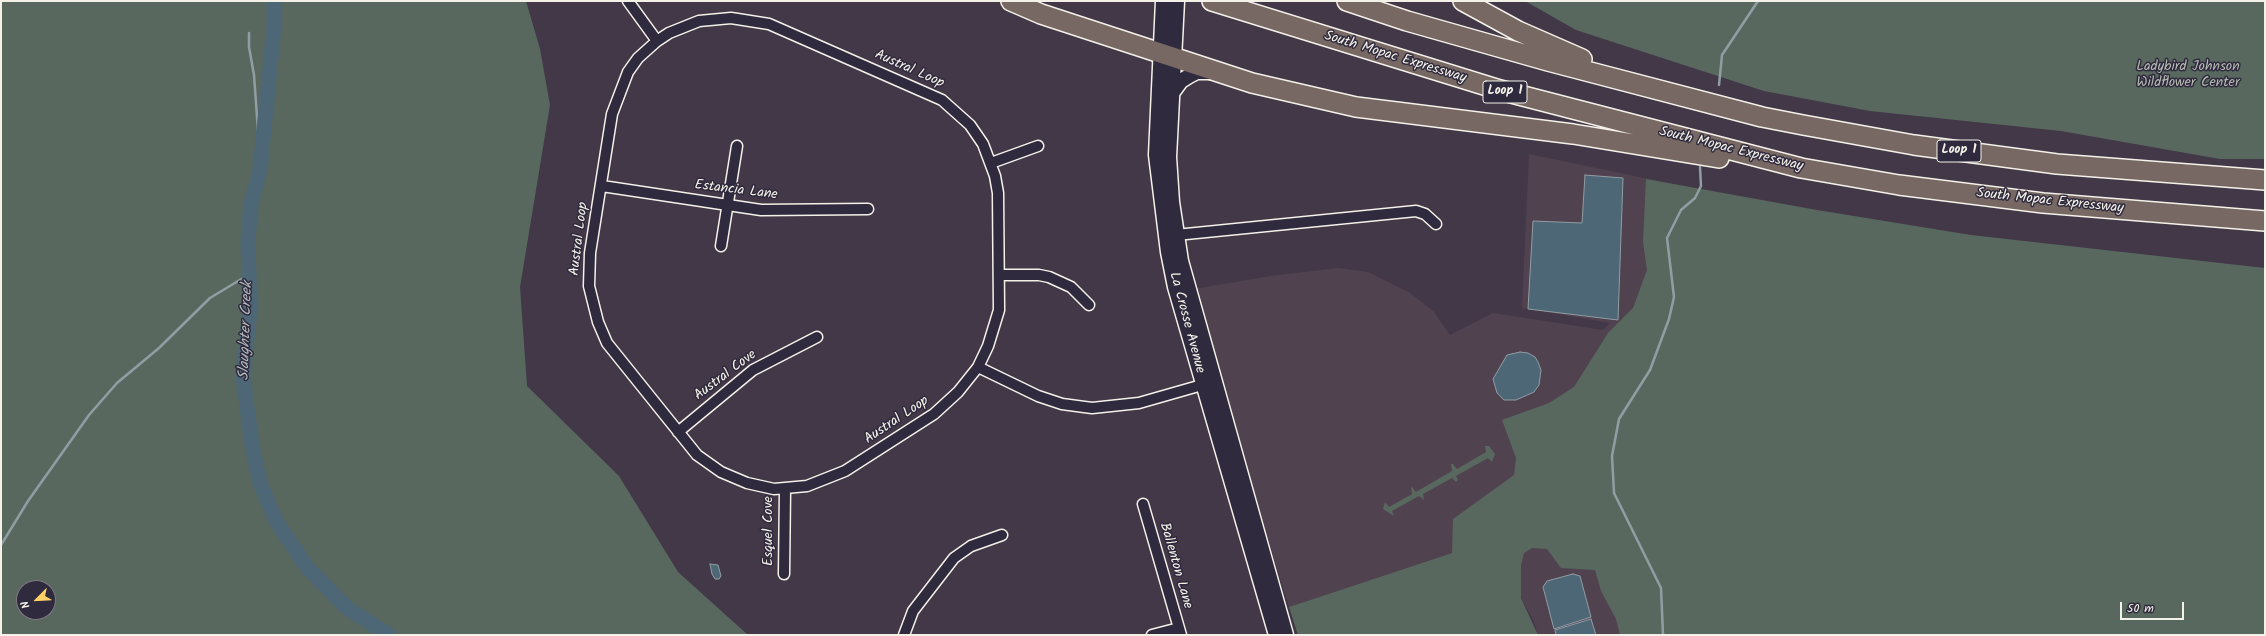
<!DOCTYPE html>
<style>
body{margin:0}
#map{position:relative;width:2266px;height:636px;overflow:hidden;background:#433848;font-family:Kalam,sans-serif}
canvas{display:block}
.frame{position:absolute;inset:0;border:2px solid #f4f1e8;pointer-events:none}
.north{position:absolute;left:16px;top:580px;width:40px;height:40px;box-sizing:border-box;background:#2f2a3d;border:1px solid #7e7a81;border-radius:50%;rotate:246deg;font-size:11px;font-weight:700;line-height:16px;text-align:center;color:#f4f1e8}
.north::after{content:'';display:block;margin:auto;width:14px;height:18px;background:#ffd166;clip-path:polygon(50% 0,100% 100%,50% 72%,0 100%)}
.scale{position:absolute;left:2120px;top:602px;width:64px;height:18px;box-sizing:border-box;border:2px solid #f4f1e8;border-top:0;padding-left:5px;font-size:12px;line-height:14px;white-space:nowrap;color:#f4f1e8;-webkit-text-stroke:3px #2f2a3d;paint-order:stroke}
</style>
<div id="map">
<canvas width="2266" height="636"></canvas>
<div class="frame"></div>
<div class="north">N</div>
<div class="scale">50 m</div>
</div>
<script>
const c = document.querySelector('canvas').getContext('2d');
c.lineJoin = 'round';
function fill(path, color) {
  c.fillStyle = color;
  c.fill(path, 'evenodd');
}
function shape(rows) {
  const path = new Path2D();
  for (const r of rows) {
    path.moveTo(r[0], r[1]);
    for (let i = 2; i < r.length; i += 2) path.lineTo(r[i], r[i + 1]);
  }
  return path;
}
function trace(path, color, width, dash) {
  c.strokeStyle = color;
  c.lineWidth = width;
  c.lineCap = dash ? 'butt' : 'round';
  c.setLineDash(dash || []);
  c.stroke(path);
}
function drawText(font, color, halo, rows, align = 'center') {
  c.font = font + ' Kalam,sans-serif';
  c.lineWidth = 3;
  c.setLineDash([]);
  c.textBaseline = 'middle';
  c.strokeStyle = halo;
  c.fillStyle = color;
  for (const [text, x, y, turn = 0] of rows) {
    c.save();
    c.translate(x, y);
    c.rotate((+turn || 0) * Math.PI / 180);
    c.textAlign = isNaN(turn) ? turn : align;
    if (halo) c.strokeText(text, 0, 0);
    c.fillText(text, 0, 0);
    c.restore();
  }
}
fill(shape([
 [1529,154,1692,188,1651,635,1538,635,1534,622,1491,540,1289,607,1253,490,1229,401,1194,289,1271,276,1338,268,1368,272,1410,293,1433,311,1450,335,1493,313,1603,330,1610,323,1522,308]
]), '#514250');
fill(shape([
 [1,1,526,1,540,49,550,105,520,287,527,386,619,476,678,572,748,635,1,635],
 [24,588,48,588,48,612,24,612],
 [1525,1,2265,1,2265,159,2220,159,2061,131,1870,111,1764,91,1576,30],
 [1646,179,1817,210,1971,235,2265,268,2265,635,1620,635,1616,619,1601,591,1595,570,1561,568,1547,549,1532,548,1524,553,1521,565,1521,598,1538,635,1298,635,1289,607,1452,553,1453,519,1514,475,1516,458,1502,420,1549,403,1574,387,1608,333,1633,308,1647,270,1643,242],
 [1485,446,1489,446,1495,454,1492,462,1488,458,1456,476,1458,480,1456,482,1452,478,1423,494,1424,500,1419,496,1392,511,1394,516,1383,509,1385,502,1389,507,1412,494,1411,486,1416,492,1452,471,1451,464,1453,464,1457,469,1486,452]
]), '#58685f');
const water = shape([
 [1585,175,1623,178,1618,320,1528,309,1533,221,1582,223,1585,175],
 [1520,352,1528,353,1535,357,1538,362,1541,370,1539,385,1534,392,1516,400,1504,400,1497,393,1493,379,1507,355,1520,352],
 [710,564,718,565,721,576,719,579,715,579,712,574,710,564],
 [1573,574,1580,576,1591,617,1554,629,1543,587,1547,581,1573,574],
 [1591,619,1596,635,1556,635,1555,630,1591,619]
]);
fill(water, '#4e6777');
trace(water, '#909ea4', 1);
trace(shape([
 [249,33,249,47,254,75,258,131,264,134],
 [1719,85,1722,55,1758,1],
 [1,545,28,501,89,415,117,383,159,348,210,298,248,275],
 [1663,635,1661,588,1614,493,1612,456,1619,419,1650,370,1669,319,1674,297,1667,238,1681,210,1695,198,1701,186,1700,167]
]), '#909ea4', 2.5);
trace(shape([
 [274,1,274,28,260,170,251,204,248,239,250,311,243,376,252,445,260,483,276,521,307,567,347,608,389,635]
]), '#4e6777', 15);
const street = shape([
 [628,1,657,41],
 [731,18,769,24,942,100,970,125,983,144,995,176,998,193,999,310,988,346,978,367,958,392,934,414,845,471,807,486,774,489,747,483,721,472,697,455,607,343,598,322,589,286,590,253,612,114,628,72,638,58,657,41,669,33,699,21,731,18],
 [991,163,1038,146],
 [602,186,761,210,868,209],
 [1176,235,1416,211,1425,214,1436,224],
 [721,246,737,146],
 [1000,275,1039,275,1049,277,1071,287,1089,305],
 [978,367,1038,396,1062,404,1092,408,1139,403,1209,383],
 [678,432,753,370,817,337],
 [1143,504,1181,635],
 [784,574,785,489],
 [904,635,913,611,954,558,971,546,1002,535],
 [1152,635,1179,628]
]);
const secondary = shape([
 [1163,1,1156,155,1168,252,1175,287,1276,635],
 [1177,1,1169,157,1172,202,1181,261,1286,635],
 [1173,92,1181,81,1189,76,1197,72,1211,72]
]);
const highway = shape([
 [1011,1,1041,14,1252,83,1356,107,1573,134,1719,158],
 [1212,1,1500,90,1801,168,1899,185,2043,203,2265,221],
 [1347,1,1407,21,1548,61,1762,117,1803,125,1914,145,2057,164,2265,180],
 [1463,1,1518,31,1582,59]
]);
trace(street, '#f4f1e8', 13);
trace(secondary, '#f4f1e8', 17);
trace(highway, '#f4f1e8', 22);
trace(street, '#2f2a3d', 10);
trace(secondary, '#2f2a3d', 14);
trace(highway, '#776864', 19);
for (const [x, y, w] of [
 [1505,92,44],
 [1959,151,44]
]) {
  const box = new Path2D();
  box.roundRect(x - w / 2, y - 11, w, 22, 3);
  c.fillStyle = '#2f2a3d';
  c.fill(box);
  trace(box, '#f4f1e8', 1);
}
drawText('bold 13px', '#f4f1e8', null, [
 ["Loop 1",1505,92],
 ["Loop 1",1959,151]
]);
drawText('14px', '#f4f1e8', '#2f2a3d', [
 ["South Mopac Expressway",1395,58,17],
 ["Austral Loop",909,70,24],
 ["South Mopac Expressway",1731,150,14],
 ["Estancia Lane",736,191,7],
 ["South Mopac Expressway",2050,202,6],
 ["Austral Loop",580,239,-83],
 ["La Crosse Avenue",1186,323,75],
 ["Austral Cove",726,376,-37],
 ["Austral Loop",897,421,-34],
 ["Esquel Cove",770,531,-90],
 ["Ballenton Lane",1175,566,74]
]);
drawText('14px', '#b6bab1', '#2f2a3d', [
 ["Ladybird Johnson",2188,68],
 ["Wildflower Center",2188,84]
]);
drawText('italic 15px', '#b2babb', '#2f2a3d', [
 ["Slaughter Creek",247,331,-88]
]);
</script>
